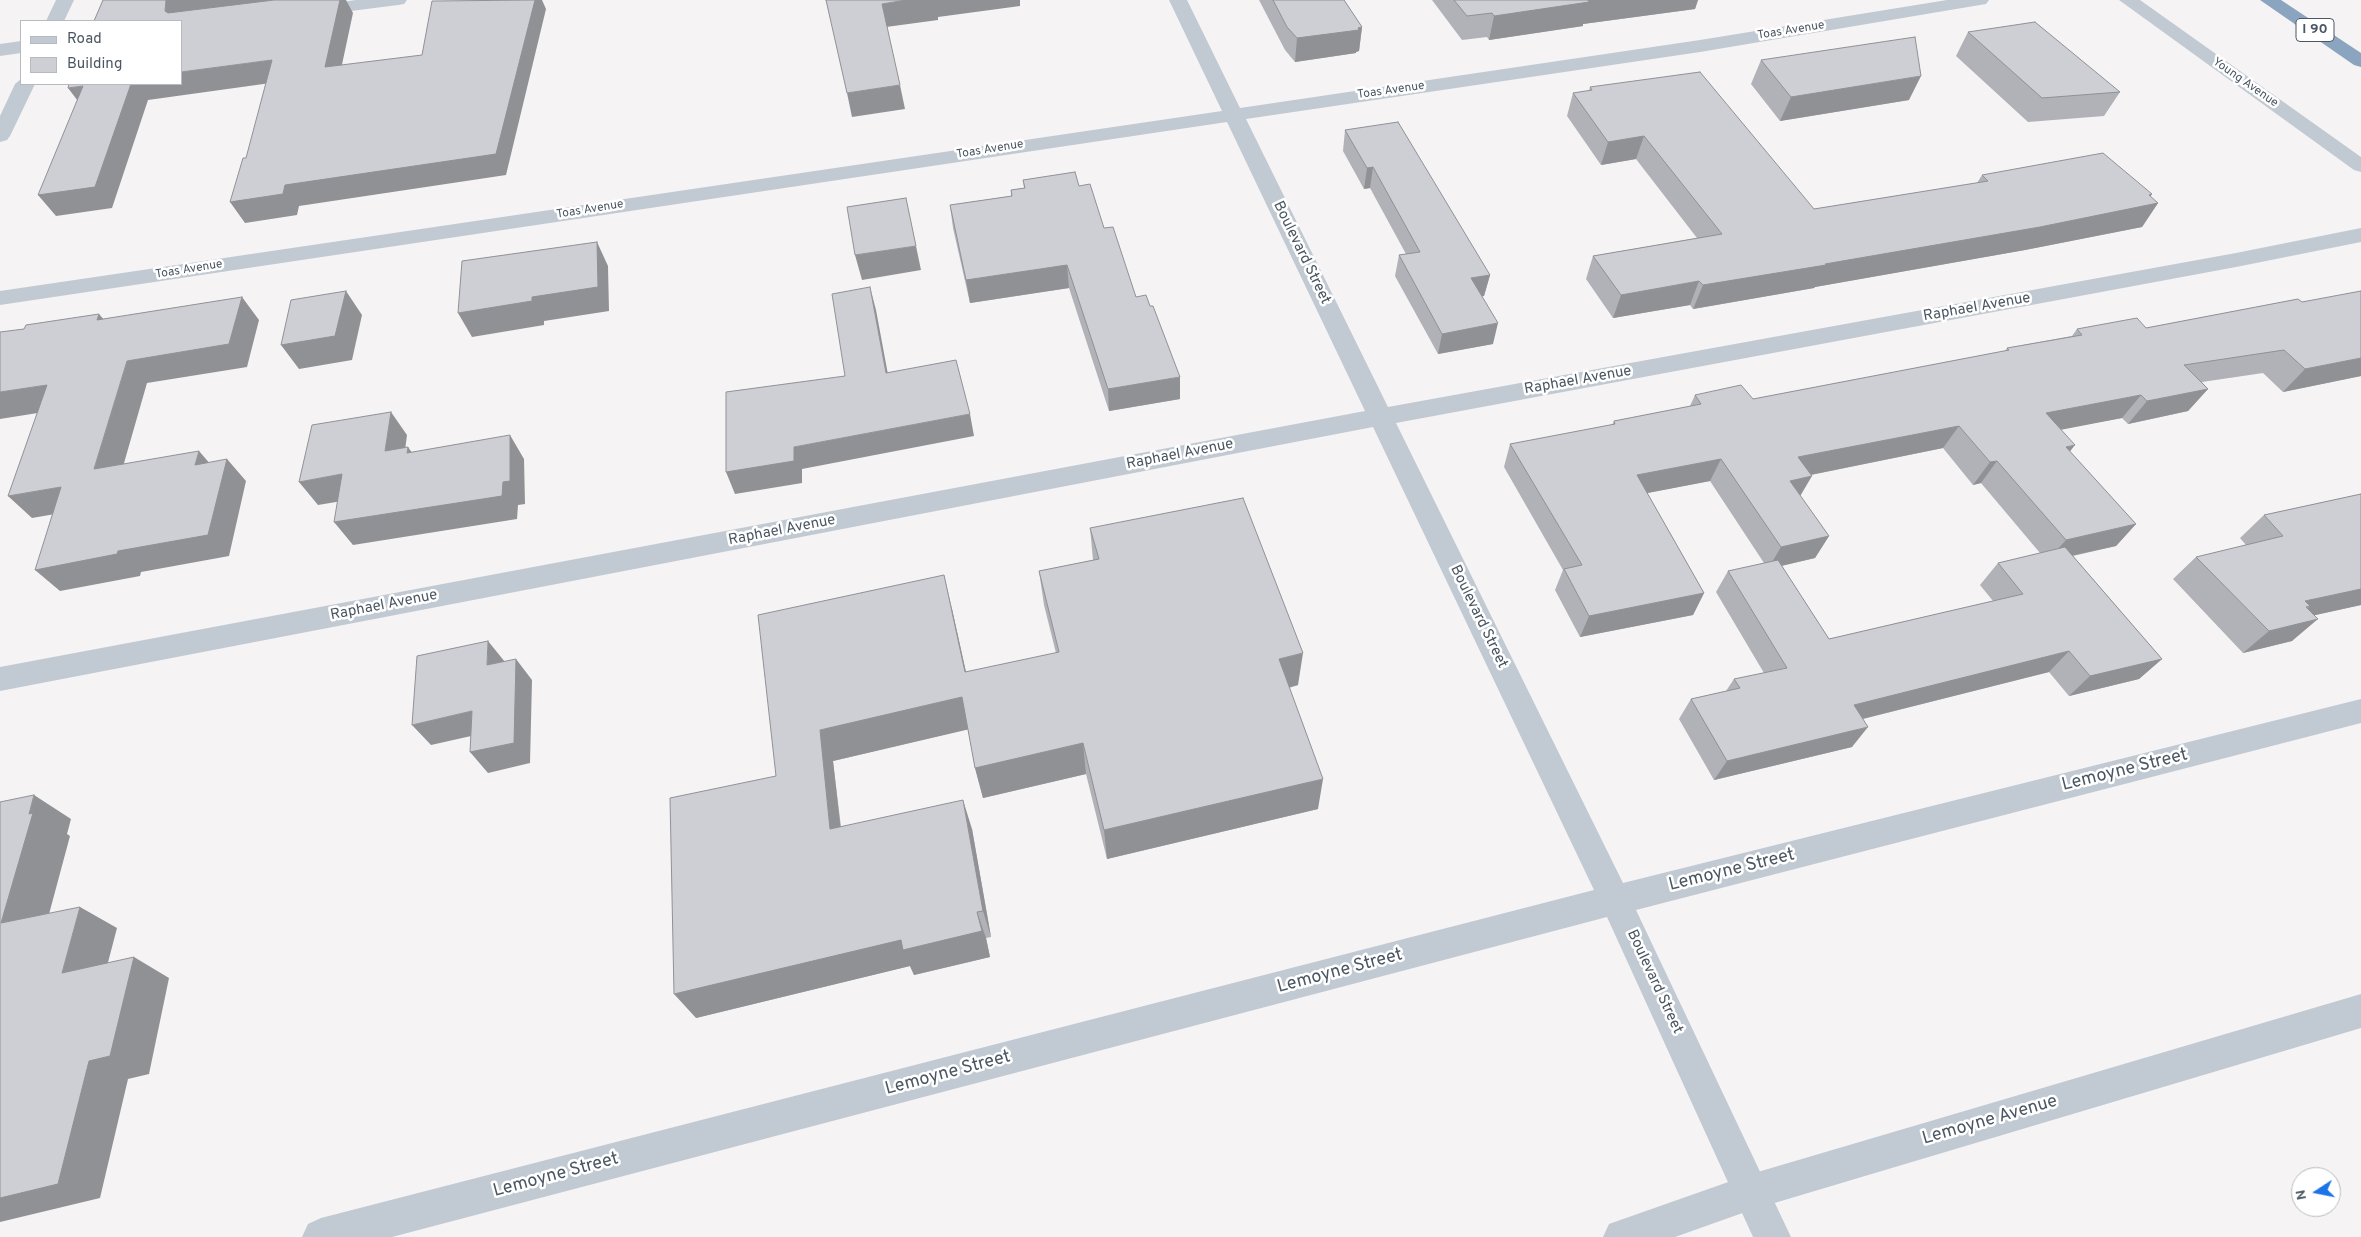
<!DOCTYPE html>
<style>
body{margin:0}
#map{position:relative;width:2361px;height:1237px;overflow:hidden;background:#f5f3f3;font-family:Overpass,sans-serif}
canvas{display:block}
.legend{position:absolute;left:20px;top:20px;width:162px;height:65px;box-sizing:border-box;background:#fff;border:1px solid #b7bbc0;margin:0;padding:6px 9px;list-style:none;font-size:15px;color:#4a5661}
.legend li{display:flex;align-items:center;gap:10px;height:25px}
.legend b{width:25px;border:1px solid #b7bbc0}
.north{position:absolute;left:2291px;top:1167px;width:50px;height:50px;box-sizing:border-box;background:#fff;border:1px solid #b7bbc0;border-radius:50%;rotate:259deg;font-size:14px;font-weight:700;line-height:20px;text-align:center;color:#4a5661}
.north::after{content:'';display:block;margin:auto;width:18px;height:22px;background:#1a73e8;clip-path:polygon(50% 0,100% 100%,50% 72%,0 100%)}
</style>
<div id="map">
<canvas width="2361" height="1237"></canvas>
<ul class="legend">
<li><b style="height:6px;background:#c1cad2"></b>Road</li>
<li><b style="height:14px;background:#cdcfd5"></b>Building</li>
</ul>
<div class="north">N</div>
</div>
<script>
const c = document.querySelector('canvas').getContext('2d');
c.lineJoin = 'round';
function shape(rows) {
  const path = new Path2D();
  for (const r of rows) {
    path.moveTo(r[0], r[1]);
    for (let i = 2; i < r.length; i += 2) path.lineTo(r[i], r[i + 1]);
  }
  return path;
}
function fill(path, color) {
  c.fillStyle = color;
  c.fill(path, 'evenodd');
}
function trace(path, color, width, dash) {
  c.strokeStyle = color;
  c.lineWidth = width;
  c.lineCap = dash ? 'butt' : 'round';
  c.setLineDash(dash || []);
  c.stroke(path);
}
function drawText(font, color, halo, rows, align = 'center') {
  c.font = font + ' Overpass,sans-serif';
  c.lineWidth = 5;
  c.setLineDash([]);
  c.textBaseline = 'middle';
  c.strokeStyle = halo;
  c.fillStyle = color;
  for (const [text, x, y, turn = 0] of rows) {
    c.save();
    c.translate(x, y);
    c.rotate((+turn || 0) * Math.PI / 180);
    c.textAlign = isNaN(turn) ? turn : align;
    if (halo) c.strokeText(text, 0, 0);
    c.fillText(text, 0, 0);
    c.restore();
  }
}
fill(shape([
 [56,0,74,0,64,21,46,21,56,0],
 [356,0,407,0,404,4,398,5,312,16,306,15,303,11,306,7,312,6,356,0],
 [1169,0,1187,0,1240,108,1700,40,1947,0,1989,0,1986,4,1980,5,1700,52,1246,119,1388,407,2236,253,2361,228,2361,242,2236,267,1396,423,1623,883,2361,699,2361,723,1636,910,1791,1237,1753,1237,1607,917,392,1237,302,1237,308,1224,321,1218,1594,890,1373,427,0,691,0,667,1365,411,1227,122,0,305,0,291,1222,111,1169,0],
 [2119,0,2140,0,2361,157,2361,172,2354,170,2119,0],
 [21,41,21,53,0,56,0,44,21,41],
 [21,79,21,84,35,84,10,136,7,140,0,142,0,116,15,84,21,79]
]), '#c1cad2');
fill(shape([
 [2361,994,2361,1028,1751,1210,1675,1237,1603,1237,1609,1224,1751,1174,2361,994]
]), '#c1cad2');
fill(shape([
 [2260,0,2281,0,2361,53,2361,67,2354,65,2260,0]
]), '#8ba5c1');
fill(shape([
 [1259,0,1344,0,1362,27,1359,51,1356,52,1356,53,1295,62,1285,50],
 [1432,0,1698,0,1695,9,1583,24,1583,26,1489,40,1487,37,1462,40],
 [1968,32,2120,92,2104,116,2028,122,1956,56],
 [1761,60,1909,100,1780,121,1751,84],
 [1590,87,1814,209,1977,183,1982,175,2150,197,2158,203,2142,227,2025,250,1815,287,1814,288,1693,309,1690,305,1613,318,1586,279,1593,256,1697,238,1636,159,1601,165,1567,116,1573,93,1589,91],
 [1345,130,1490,275,1484,296,1482,296,1493,344,1438,354,1395,276,1399,255,1406,254,1370,188,1364,189,1343,151],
 [1023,180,1079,186,1104,228,1136,297,1180,399,1109,411,1069,288,970,303,953,228,950,205,1011,196,1011,190,1024,188],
 [2298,299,2361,376,2283,392,2263,373,2202,382,2208,389,2188,411,2128,424,2122,418,2061,429,2070,452,2136,524,2116,546,2073,556,2162,659,2139,679,2069,696,2049,672,1863,719,1852,747,1714,780,1679,719,1691,699,1726,691,1734,679,1764,673,1716,592,1728,571,1764,563,1710,481,1647,493,1704,593,1693,615,1580,637,1555,590,1563,570,1504,467,1510,444,1612,425,1614,421,1690,406,1695,395,1753,399,2005,351,2007,348,2072,336,2077,329,2146,328],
 [1943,448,1973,485,1981,483,2040,553,1998,563,1980,585,1993,601,1829,639,1781,566,1815,558,1829,536,1800,496,1811,475],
 [2361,494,2361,605,2315,615,2292,641,2243,653,2173,579,2196,557,2246,545,2240,538,2264,515],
 [1090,528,1298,685,1289,688,1318,809,1107,859,1086,774,983,798,975,768,968,729,833,761,841,827,972,829,991,937,986,938,990,957,914,975,910,966,696,1018,776,776,952,609,966,672,1056,653,1044,605,1039,571,1093,560]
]), '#b0b2b7');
fill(shape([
 [166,0,346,0,353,13,337,88,325,67,172,21,165,11],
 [535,0,542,0,546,9,506,175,299,206,297,215,245,223,230,202,285,185],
 [906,0,1020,0,1020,6,938,17,938,20,886,27,882,4],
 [1592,0,1698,0,1695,9,1583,24,1583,26,1489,40,1494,16],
 [1362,27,1359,51,1356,52,1356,53,1295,62,1297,38],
 [272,60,285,81,148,100,112,208,56,216,38,195,131,84,181,84,181,72],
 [1921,76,1909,100,1780,121,1791,97],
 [900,85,905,109,852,117,847,93],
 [83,86,84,109,68,88],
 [1644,136,1636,159,1601,165,1608,142],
 [1373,167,1370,188,1364,189,1367,168],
 [2152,194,2144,206,2158,203,2142,227,2025,250,1815,287,1814,288,1693,309,1703,285,1825,264],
 [597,242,608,266,609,311,544,321,544,325,472,337,458,313,532,297],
 [916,246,921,270,862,280,855,255],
 [1067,265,1069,288,970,303,966,280],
 [1490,275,1484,296,1466,299,1471,278],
 [1699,281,1690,305,1613,318,1621,295],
 [870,287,876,310,892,396,886,373],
 [346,291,362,315,352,360,299,369,281,345],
 [242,297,259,320,247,367,147,383,116,491,94,469,127,361],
 [99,314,119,337,97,320],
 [1498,323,1493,344,1438,354,1442,334],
 [2361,358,2361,376,2283,392,2305,369],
 [1180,377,1180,399,1109,411,1108,389],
 [47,385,69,408,0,419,0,392],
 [2208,389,2188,411,2128,424,2147,401],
 [2141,395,2122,418,2029,436,2046,413],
 [391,412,407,435,402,474,385,451],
 [970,414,974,436,802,469,802,483,735,494,726,472,794,447],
 [1959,426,1943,448,1785,480,1798,457],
 [510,435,524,459,525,504,518,505,517,519,353,545,334,522,503,482],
 [2075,445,2057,468,2066,447],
 [408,447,424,470,407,453],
 [199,451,218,473,195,465],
 [227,459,246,481,229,556,141,572,140,576,60,591,35,570,118,551],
 [1721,459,1710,481,1627,497,1637,475],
 [1997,461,1981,483,1973,485,1990,462],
 [342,474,360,498,318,505,299,482],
 [1812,476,1799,498,1790,481],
 [61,487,84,509,32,518,8,496],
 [2136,524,2116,546,2047,561,2066,540],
 [1829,536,1815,558,1768,569,1781,547],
 [944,575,952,609,973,704,965,672],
 [2361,589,2361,605,2293,620,2310,606,2305,601],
 [1704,593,1693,615,1580,637,1589,616],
 [2318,619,2292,641,2243,653,2269,631],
 [488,641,505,662,487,665],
 [2069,651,2049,672,1838,725,1854,705],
 [1303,653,1298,685,1275,691,1279,659],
 [516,659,532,680,530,763,488,773,470,752],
 [2162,659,2139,679,2069,696,2090,676],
 [962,697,970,729,833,761,844,858,830,829,820,730],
 [472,711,489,732,431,745,412,725],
 [1868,727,1852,747,1714,780,1727,761],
 [1083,743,1086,774,983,798,975,768],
 [1323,779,1318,809,1107,859,1104,830],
 [34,795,71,819,67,834,70,836,41,944,1,923],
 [963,800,972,829,991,937,983,911],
 [80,907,117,928,100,993,62,973],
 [977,912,986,938,990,957,914,975,910,966,696,1018,674,994],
 [134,957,169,978,149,1074,128,1079,100,1198,0,1222,0,1198,89,1061]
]), '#909195');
const building = shape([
 [103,0,167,0,166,0,165,11,168,13,274,0,340,0,325,67,422,55,432,1,535,0,496,154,285,185,283,194,230,202,243,158,246,158,272,60,181,72,181,21,94,21,103,0],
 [826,0,906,0,882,4,900,85,847,93,826,0],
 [1273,0,1344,0,1362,27,1358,28,1359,30,1297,38,1287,27,1273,0],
 [1454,0,1592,0,1588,0,1589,2,1494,16,1492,13,1467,16,1454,0],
 [2035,22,2120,92,2042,98,1968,32,2035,22],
 [1915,37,1921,76,1791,97,1761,60,1915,37],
 [1700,72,1814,209,1988,181,1982,175,2103,153,2152,194,2149,195,2158,203,2040,227,1825,264,1826,265,1703,285,1699,281,1621,295,1593,256,1722,234,1644,136,1608,142,1573,93,1592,90,1590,87,1700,72],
 [69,84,131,84,95,187,38,195,83,86,68,88,69,84],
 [1398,122,1490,275,1471,278,1498,323,1442,334,1399,255,1420,252,1373,167,1367,168,1345,130,1398,122],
 [1075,172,1079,186,1090,184,1104,228,1113,227,1136,297,1146,295,1150,306,1153,306,1180,377,1108,389,1067,265,966,280,950,205,1012,196,1011,190,1025,188,1023,180,1075,172],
 [906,198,916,246,855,255,847,207,906,198],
 [597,242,598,287,532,297,532,301,458,313,462,261,597,242],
 [870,287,886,373,956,360,970,414,794,447,794,461,726,472,726,392,845,376,832,294,870,287],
 [346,291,335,336,281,345,291,300,346,291],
 [2361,291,2361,358,2305,369,2284,350,2184,365,2208,389,2147,401,2141,395,2046,413,2075,445,2066,447,2136,524,2066,540,1997,461,1990,462,1959,426,1798,457,1812,476,1790,481,1829,536,1781,547,1721,459,1637,475,1704,593,1589,616,1564,569,1582,565,1510,444,1615,424,1614,421,1701,404,1695,395,1741,385,1753,399,2009,350,2007,348,2082,335,2077,329,2137,318,2146,328,2298,299,2302,302,2361,291],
 [242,297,229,344,127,361,94,469,199,451,195,465,227,459,208,535,118,551,117,554,35,570,61,487,8,496,47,385,0,392,0,332,24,329,26,325,99,314,97,320,242,297],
 [391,412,385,451,408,447,407,453,510,435,510,481,503,482,502,496,334,522,342,474,299,482,312,425,391,412],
 [2361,494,2361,589,2305,601,2310,606,2306,607,2318,619,2269,631,2196,557,2283,536,2264,515,2361,494],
 [1243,498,1303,653,1279,659,1323,779,1104,830,1083,743,975,768,962,697,820,730,830,829,963,800,983,911,977,912,982,931,903,950,901,940,674,994,670,798,776,776,758,615,944,575,965,672,1059,652,1039,571,1099,559,1090,528,1243,498],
 [2065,547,2162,659,2090,676,2069,651,1854,705,1868,727,1727,761,1691,699,1740,688,1734,679,1787,668,1728,571,1778,560,1829,639,2023,594,1998,563,2065,547],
 [488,641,487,665,516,659,514,743,470,752,472,711,412,725,417,656,488,641],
 [34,795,29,814,33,813,1,923,80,907,62,973,134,957,110,1056,89,1061,58,1184,0,1198,0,802,34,795]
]);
fill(building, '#cdcfd5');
trace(building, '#909195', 1);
drawText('12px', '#4a5661', '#fff', [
 ["Toas Avenue",1791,31,-9],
 ["Young Avenue",2245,83,35],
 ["Toas Avenue",1391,91,-8],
 ["Toas Avenue",990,150,-9],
 ["Toas Avenue",590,210,-9],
 ["Toas Avenue",189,270,-9]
]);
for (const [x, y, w] of [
 [2315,30,38]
]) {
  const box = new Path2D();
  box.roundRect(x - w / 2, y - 11.5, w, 23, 4);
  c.fillStyle = '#fff';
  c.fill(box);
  trace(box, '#4a5661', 1);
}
drawText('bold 14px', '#4a5661', null, [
 ["I 90",2315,30]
]);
drawText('15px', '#4a5661', '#fff', [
 ["Boulevard Street",1301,253,64],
 ["Raphael Avenue",1977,308,-10],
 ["Raphael Avenue",1578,381,-10],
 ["Raphael Avenue",1180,455,-11],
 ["Raphael Avenue",782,531,-11],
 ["Raphael Avenue",384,606,-11],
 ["Boulevard Street",1478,617,64],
 ["Boulevard Street",1654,982,65]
]);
drawText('18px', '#4a5661', '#fff', [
 ["Lemoyne Street",2125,771,-14],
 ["Lemoyne Street",1732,871,-14],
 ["Lemoyne Street",1340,972,-15],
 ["Lemoyne Street",948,1074,-15],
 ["Lemoyne Avenue",1990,1121,-16],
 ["Lemoyne Street",556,1176,-15]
]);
</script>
